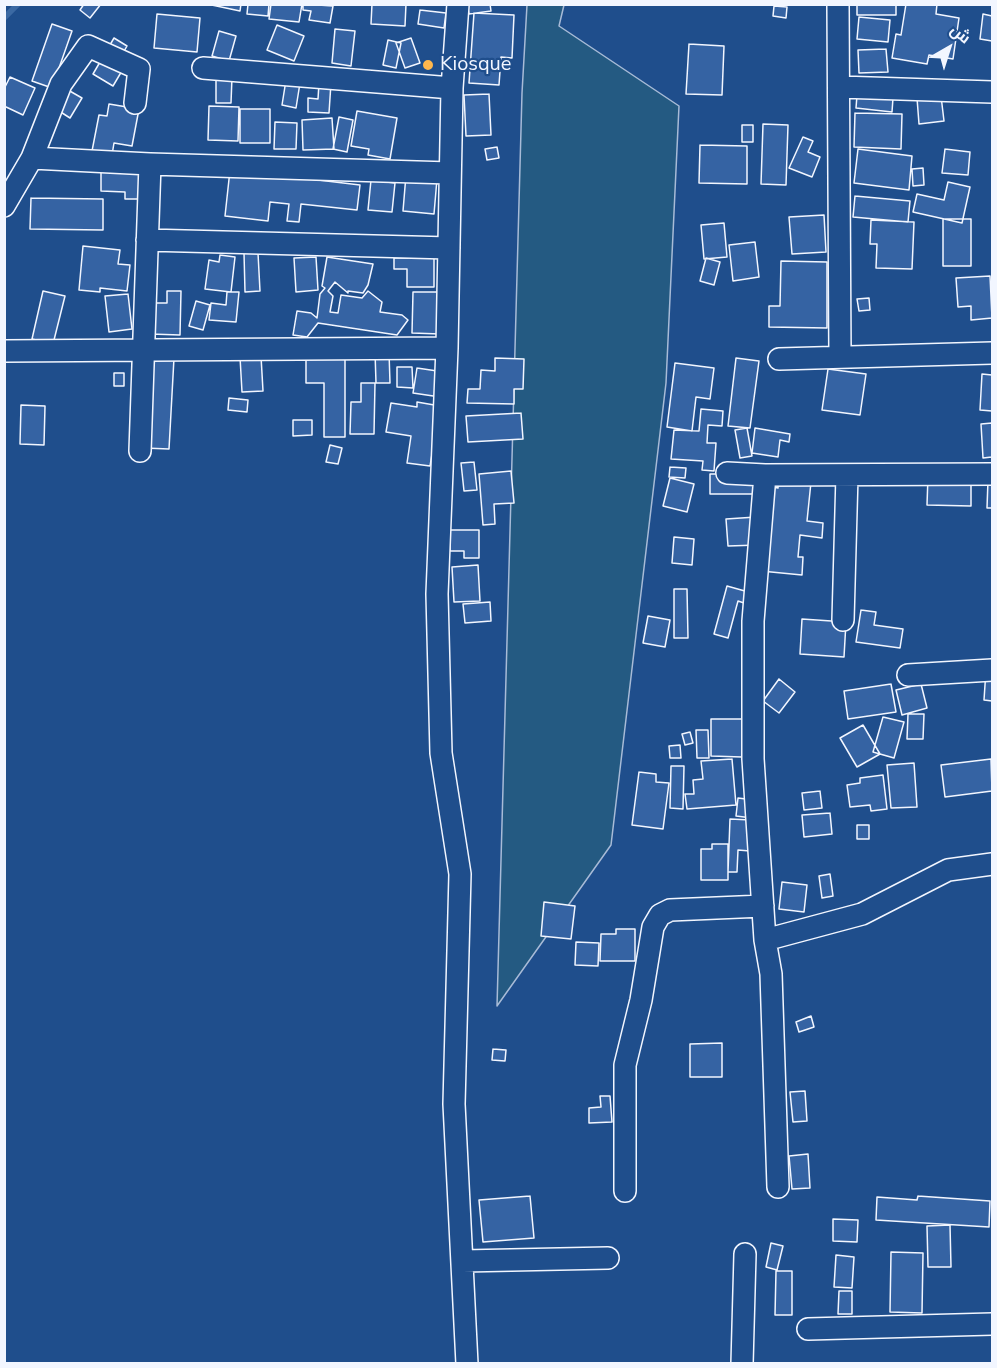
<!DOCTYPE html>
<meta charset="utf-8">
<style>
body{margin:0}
#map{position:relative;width:997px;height:1368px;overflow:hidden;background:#1f4e8c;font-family:"Nunito Sans",Cairo,sans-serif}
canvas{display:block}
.frame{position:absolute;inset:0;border:6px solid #f2f6ff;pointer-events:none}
.north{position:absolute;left:919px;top:18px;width:60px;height:60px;-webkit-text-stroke:4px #1f4e8c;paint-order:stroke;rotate:39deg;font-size:16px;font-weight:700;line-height:24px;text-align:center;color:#f2f6ff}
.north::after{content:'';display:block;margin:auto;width:21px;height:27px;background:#f2f6ff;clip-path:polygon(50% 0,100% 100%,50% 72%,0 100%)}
</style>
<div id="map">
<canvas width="997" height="1368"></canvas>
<div class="frame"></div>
<div class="north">ش</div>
</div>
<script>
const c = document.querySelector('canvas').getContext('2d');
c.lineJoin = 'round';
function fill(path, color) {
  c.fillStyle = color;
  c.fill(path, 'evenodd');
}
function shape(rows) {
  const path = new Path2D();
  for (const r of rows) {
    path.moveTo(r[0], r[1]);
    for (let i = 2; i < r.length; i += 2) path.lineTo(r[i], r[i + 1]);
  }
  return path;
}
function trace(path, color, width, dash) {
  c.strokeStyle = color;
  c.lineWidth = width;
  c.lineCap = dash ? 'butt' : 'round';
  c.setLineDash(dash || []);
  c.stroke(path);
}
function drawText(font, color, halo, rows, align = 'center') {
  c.font = font + ' "Nunito Sans",sans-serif';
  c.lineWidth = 4.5;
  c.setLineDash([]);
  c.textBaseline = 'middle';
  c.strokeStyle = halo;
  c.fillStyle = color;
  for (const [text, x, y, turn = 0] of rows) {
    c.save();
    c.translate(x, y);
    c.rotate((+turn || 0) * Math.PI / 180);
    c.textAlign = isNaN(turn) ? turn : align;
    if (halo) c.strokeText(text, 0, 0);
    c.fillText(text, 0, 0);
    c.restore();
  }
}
const green = shape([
 [527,5,564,5,559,26,679,106,666,383,611,845,497,1006,522,93,527,5]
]);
fill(green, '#245a82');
trace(green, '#a8bbd7', 1.5);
trace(shape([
 [4,18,18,4]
]), '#3b69a3', 6);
const building = shape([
 [84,4,101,4,90,18,80,10,84,4],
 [207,4,241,4,240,11,207,4],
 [248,4,269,4,268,16,247,14,248,4],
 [271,4,302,4,299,22,269,19,271,4],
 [303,4,333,6,330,23,309,20,311,11,303,10,303,4],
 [372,4,406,4,405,26,371,24,372,4],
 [467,4,490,4,491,11,469,14,467,4],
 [857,4,896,4,896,15,857,15,857,4],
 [906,4,937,4,936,14,959,18,953,59,929,55,927,64,892,58,896,34,901,35,906,4],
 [774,6,787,7,786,18,773,16,774,6],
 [420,10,446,13,444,28,418,24,420,10],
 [474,13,514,15,512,58,501,57,499,85,469,83,474,13],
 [157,14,200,18,197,52,154,48,157,14],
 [983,14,992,16,992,41,980,39,983,14],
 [859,17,890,20,888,42,857,39,859,17],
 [52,24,72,31,52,88,32,81,52,24],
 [277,25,304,36,294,61,267,50,277,25],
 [335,29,355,31,351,66,332,63,335,29],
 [219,31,236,36,229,61,212,56,219,31],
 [114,38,127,46,119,60,126,64,113,86,93,74,114,38],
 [411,38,420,63,405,68,396,43,411,38],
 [388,40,401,43,396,68,383,65,388,40],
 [689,44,724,46,722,95,686,94,689,44],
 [886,49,888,72,859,73,858,50,886,49],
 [10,77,35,88,23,115,4,106,4,89,10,77],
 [216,77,232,77,231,103,216,103,216,77],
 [286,80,300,83,296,108,282,105,286,80],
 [319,83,331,83,329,113,308,112,308,98,318,99,319,83],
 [68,90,82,98,70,118,56,109,68,90],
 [489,94,491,135,466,136,464,95,489,94],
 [857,95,893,98,892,112,856,108,857,95],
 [941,96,944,121,919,124,917,98,941,96],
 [109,104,139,109,132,146,114,143,112,155,92,151,99,115,107,116,109,104],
 [209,106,239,107,238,141,208,140,209,106],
 [240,109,270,109,270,143,240,143,240,109],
 [357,111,397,118,390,159,368,155,369,149,351,146,357,111],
 [855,113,902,114,901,149,854,147,855,113],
 [339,117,353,120,347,152,333,149,339,117],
 [332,118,334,149,303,150,302,120,332,118],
 [275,122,297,123,296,149,274,149,275,122],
 [763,124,788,125,786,185,761,184,763,124],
 [742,125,753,125,753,142,742,142,742,125],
 [803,137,813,141,808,152,820,157,812,177,789,168,803,137],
 [700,145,747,146,747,184,699,183,700,145],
 [497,147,499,158,487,160,485,149,497,147],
 [858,149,912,156,909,190,854,183,858,149],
 [945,149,970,152,968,175,942,173,945,149],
 [101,159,141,159,141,199,125,199,125,192,101,191,101,159],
 [231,161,293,177,360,185,357,210,301,204,299,222,287,221,289,204,270,202,268,221,225,216,231,161],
 [923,168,924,185,913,186,912,169,923,168],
 [406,175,437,179,434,214,403,211,406,175],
 [371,180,395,183,392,212,368,210,371,180],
 [948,182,970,187,962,223,913,212,917,194,944,200,948,182],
 [855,196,910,201,908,222,853,217,855,196],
 [31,198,103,199,103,230,30,229,31,198],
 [824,215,826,252,792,254,789,217,824,215],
 [943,219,971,219,971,266,943,266,943,219],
 [871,220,914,222,912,269,876,268,877,244,870,244,871,220],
 [724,223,727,257,704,259,701,225,724,223],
 [755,242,759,277,733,281,729,245,755,242],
 [83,246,120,250,118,264,130,265,127,291,100,288,100,292,79,290,83,246],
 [408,251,434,251,434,287,407,287,407,269,394,269,394,258,408,258,408,251],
 [244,253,258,253,260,291,245,292,244,253],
 [220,255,235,257,231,292,205,289,209,260,219,262,220,255],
 [316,257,318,290,296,292,294,258,316,257],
 [327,257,373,264,368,285,363,293,348,291,348,293,335,282,328,291,333,296,330,312,338,313,341,295,362,298,368,291,382,302,380,312,402,315,408,320,397,335,318,323,307,337,293,335,297,311,311,313,317,318,320,294,325,288,322,286,327,257],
 [706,258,720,262,714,285,700,281,706,258],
 [781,261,827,262,827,328,769,327,769,306,780,306,781,261],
 [990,276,992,318,971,320,971,306,958,307,956,278,990,276],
 [43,291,65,296,53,344,32,339,43,291],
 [167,291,181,291,180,335,150,334,151,303,167,303,167,291],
 [227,292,239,292,236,322,209,320,211,303,226,305,227,292],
 [413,292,441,292,440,334,412,333,413,292],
 [128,294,132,329,109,332,105,296,128,294],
 [869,298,870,310,859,311,857,299,869,298],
 [196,301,210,305,203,330,189,326,196,301],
 [306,343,345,344,345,437,324,437,324,383,306,383,306,343],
 [375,352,389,352,390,383,376,383,375,352],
 [261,356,263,391,242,392,240,357,261,356],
 [148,357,174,358,169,449,144,448,148,357],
 [495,358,524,359,523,389,514,389,514,404,467,403,468,389,480,389,481,370,495,371,495,358],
 [736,358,759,361,750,428,728,426,736,358],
 [675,363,714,368,710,399,696,397,692,431,667,427,675,363],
 [397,367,412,367,413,388,397,387,397,367],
 [417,368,444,372,440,397,413,393,417,368],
 [828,369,866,374,860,415,822,410,828,369],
 [114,373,124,373,124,386,114,386,114,373],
 [982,374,992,375,992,411,980,410,982,374],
 [361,383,375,383,374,434,350,434,351,402,361,402,361,383],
 [229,398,248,400,247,412,228,410,229,398],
 [417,402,440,406,430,466,407,463,411,436,386,432,391,403,417,407,417,402],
 [21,405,45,406,44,445,20,444,21,405],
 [701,409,723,411,722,426,708,425,707,443,716,443,714,471,702,470,703,461,671,459,674,430,699,431,701,409],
 [521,413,523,439,468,442,466,416,521,413],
 [293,420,312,420,312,435,293,436,293,420],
 [992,423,992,457,983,458,981,424,992,423],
 [747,428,752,456,740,458,735,430,747,428],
 [755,428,790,434,789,442,780,440,778,457,752,453,755,428],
 [330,445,342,448,338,464,326,462,330,445],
 [474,462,477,490,464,491,461,463,474,462],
 [670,467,686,468,685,478,669,477,670,467],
 [511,471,514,503,494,504,495,524,483,525,479,474,511,471],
 [710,474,754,474,754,494,710,494,710,474],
 [928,476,971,477,971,506,927,505,928,476],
 [670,478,694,484,687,512,663,506,670,478],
 [779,479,811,482,807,521,823,523,822,538,800,535,798,557,803,557,802,575,761,571,773,487,778,488,779,479],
 [988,480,992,480,992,508,987,508,988,480],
 [756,517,758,545,728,546,726,519,756,517],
 [450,530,479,530,479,558,464,558,464,551,450,551,450,530],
 [674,537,694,539,692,565,672,563,674,537],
 [478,565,480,601,454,602,452,567,478,565],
 [727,586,752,593,750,605,738,601,728,638,714,634,727,586],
 [674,589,687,589,688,638,674,638,674,589],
 [490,602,491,621,465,623,463,604,490,602],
 [861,610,876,612,874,625,903,629,900,648,856,642,861,610],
 [648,616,670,620,665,647,643,643,648,616],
 [802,619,846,622,844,657,800,654,802,619],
 [986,670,992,670,992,701,984,700,986,670],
 [779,679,795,692,779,713,763,701,779,679],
 [891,684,896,712,848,719,844,691,891,684],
 [921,684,927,708,902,715,896,690,921,684],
 [908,714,924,714,923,739,907,739,908,714],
 [883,717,904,722,894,758,873,752,883,717],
 [711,719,743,719,742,757,711,756,711,719],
 [863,725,880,754,857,767,840,738,863,725],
 [696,730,708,730,709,758,697,758,696,730],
 [690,732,693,743,685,745,682,734,690,732],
 [680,745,681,758,670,758,669,746,680,745],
 [732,759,736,805,687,809,685,794,694,794,693,780,703,779,701,761,732,759],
 [991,759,992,791,945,797,941,765,991,759],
 [914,763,917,807,891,808,887,765,914,763],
 [671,766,684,766,683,809,670,808,671,766],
 [639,772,656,774,656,782,669,783,663,829,632,825,639,772],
 [883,775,887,809,871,811,870,805,850,807,847,785,860,783,860,778,883,775],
 [820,791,822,808,804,810,802,793,820,791],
 [738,798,754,800,752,818,736,816,738,798],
 [830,813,832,834,804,837,802,815,830,813],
 [730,819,751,820,750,851,738,850,737,872,728,872,730,819],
 [857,825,869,825,869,839,857,839,857,825],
 [712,844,728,844,728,880,701,880,701,849,712,849,712,844],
 [830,874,833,896,822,898,819,876,830,874],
 [782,882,807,885,804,912,779,909,782,882],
 [544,902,575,906,571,939,541,936,544,902],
 [616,929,635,929,635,961,600,961,601,934,616,934,616,929],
 [576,942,599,943,598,966,575,965,576,942],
 [811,1016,814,1027,799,1032,796,1022,811,1016],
 [722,1043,722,1077,690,1077,690,1044,722,1043],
 [493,1049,506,1050,505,1061,492,1060,493,1049],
 [805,1091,807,1121,793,1122,790,1092,805,1091],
 [600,1096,610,1096,612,1122,589,1123,589,1108,601,1107,600,1096],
 [808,1154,810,1188,792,1189,789,1156,808,1154],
 [530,1196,534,1238,483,1242,479,1200,530,1196],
 [918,1196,990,1201,989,1227,876,1220,877,1197,917,1200,918,1196],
 [833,1219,858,1220,857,1242,833,1241,833,1219],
 [950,1225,951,1267,928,1267,927,1226,950,1225],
 [771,1243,783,1246,777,1270,766,1267,771,1243],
 [891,1252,923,1253,922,1313,890,1312,891,1252],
 [836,1255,854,1257,852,1288,834,1287,836,1255],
 [776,1271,792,1271,792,1315,775,1315,776,1271],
 [839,1291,852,1291,852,1314,838,1314,839,1291]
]);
fill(building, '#3563a3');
trace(building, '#f2f6ff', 1.5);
const minor = shape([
 [458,4,452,88,447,348,437,594,441,753,460,874,454,1104,467,1364],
 [838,4,840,357],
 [203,68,452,88],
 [840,87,992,92],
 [32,158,150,164,450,173],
 [4,206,32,158,61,84,88,46,139,69,135,103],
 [147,240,449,248],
 [4,351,447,348],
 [779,359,992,353],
 [140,451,150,164],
 [727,473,765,475],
 [843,620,847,475],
 [908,675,992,670],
 [765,940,862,914,948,870,992,864],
 [778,1187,771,974,765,940,753,759,753,621,765,475,992,474],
 [625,1191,625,1065,641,1000,653,927,660,915,670,910,763,906],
 [463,1261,608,1258],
 [808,1329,992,1324],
 [742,1364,745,1254]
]);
trace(minor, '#f2f6ff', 24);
trace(minor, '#1f4e8c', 21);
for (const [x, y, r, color] of [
 [428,65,6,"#ffb74d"]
]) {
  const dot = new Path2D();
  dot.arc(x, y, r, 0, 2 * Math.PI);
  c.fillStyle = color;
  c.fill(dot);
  trace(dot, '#1f4e8c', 2);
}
drawText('20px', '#f2f6ff', '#1f4e8c', [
 ["Kiosque",440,65]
], 'left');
</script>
